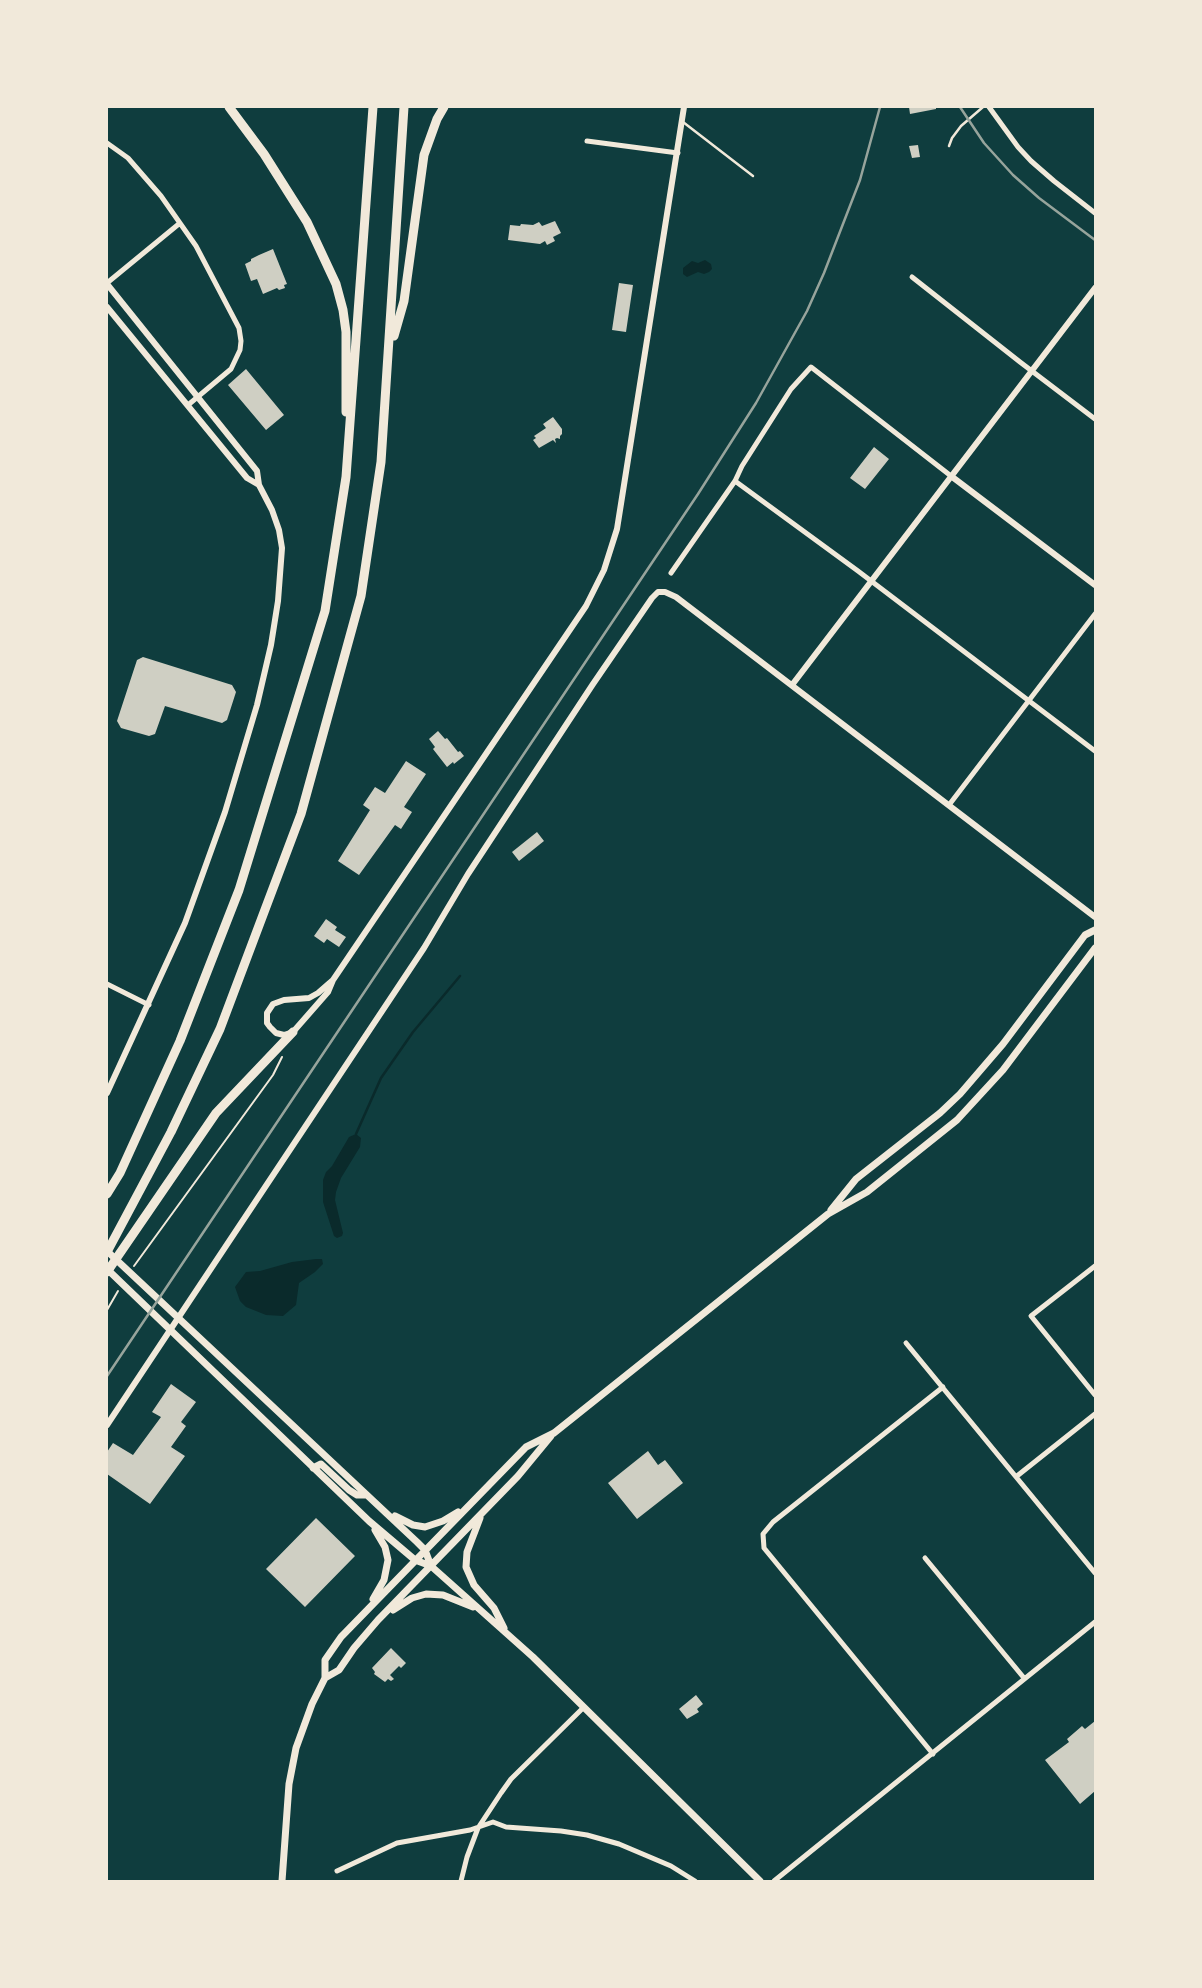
<!DOCTYPE html>
<style>
body{margin:0}
#map{position:relative;width:1202px;height:1988px;overflow:hidden;background:#0f3d3e;font-family:Inter,sans-serif}
canvas{display:block}
.frame{position:absolute;inset:0;border:108px solid #f1e9da;pointer-events:none}
</style>
<div id="map">
<canvas width="1202" height="1988"></canvas>
<div class="frame"></div>
</div>
<script>
const c = document.querySelector('canvas').getContext('2d');
c.lineJoin = 'round';
function fill(path, color) {
  c.fillStyle = color;
  c.fill(path, 'evenodd');
}
function shape(rows) {
  const path = new Path2D();
  for (const r of rows) {
    path.moveTo(r[0], r[1]);
    for (let i = 2; i < r.length; i += 2) path.lineTo(r[i], r[i + 1]);
  }
  return path;
}
function trace(path, color, width, dash) {
  c.strokeStyle = color;
  c.lineWidth = width;
  c.lineCap = dash ? 'butt' : 'round';
  c.setLineDash(dash || []);
  c.stroke(path);
}
fill(shape([
 [705,260,711,264,712,269,709,272,704,274,698,272,687,277,683,274,683,268,692,261,698,263],
 [356,1134,361,1138,360,1147,341,1178,336,1192,335,1200,343,1233,342,1236,337,1238,334,1236,323,1202,323,1180,326,1172,332,1166,349,1137],
 [316,1259,322,1259,323,1264,315,1272,299,1283,296,1305,283,1316,266,1315,246,1307,240,1301,235,1287,246,1272,260,1271,292,1262]
]), '#0a2a2b');
trace(shape([
 [356,1134,381,1078,413,1032,460,976]
]), '#0a2a2b', 2.5);
fill(shape([
 [909,107,936,107,936,109,910,114],
 [918,145,920,157,912,158,909,146],
 [555,221,561,233,553,237,555,241,547,245,545,241,540,244,508,240,510,225,520,226,521,224,533,225,539,222,542,226],
 [273,249,287,284,284,285,285,288,279,290,277,288,263,294,257,279,251,281,245,264,251,261,251,259,259,255],
 [619,283,633,285,626,332,612,330],
 [246,369,284,415,266,430,228,385],
 [553,417,562,429,562,434,560,436,560,439,557,438,555,439,556,443,553,440,539,448,533,440,536,438,534,436,546,428,543,424],
 [874,447,889,459,865,489,850,478],
 [143,657,232,685,236,692,227,720,222,723,165,706,155,734,149,736,121,728,117,721,137,660],
 [438,731,445,739,447,738,458,752,460,751,464,756,454,764,453,762,447,767,433,749,435,747,429,739],
 [406,761,426,774,404,807,412,812,401,829,395,825,359,875,338,861,370,810,363,805,375,787,385,793],
 [537,832,544,841,519,861,512,852],
 [326,919,337,927,335,930,346,937,339,947,327,939,324,943,314,936],
 [171,1384,196,1402,181,1422,186,1426,171,1447,185,1456,150,1504,107,1474,107,1452,113,1443,133,1455,161,1417,152,1412],
 [648,1451,658,1465,665,1460,683,1483,637,1519,608,1483],
 [316,1518,355,1556,305,1607,266,1569],
 [391,1648,406,1663,401,1668,399,1666,390,1675,394,1679,391,1681,388,1679,385,1682,374,1674,375,1672,372,1668],
 [696,1695,703,1704,697,1709,699,1712,687,1719,679,1709],
 [1095,1721,1095,1791,1080,1804,1045,1760,1069,1742,1067,1739,1082,1726,1085,1729]
]), '#cfcfc3');
trace(shape([
 [134,1266,273,1075,282,1057],
 [107,1310,118,1291]
]), '#f1e9da', 2);
trace(shape([
 [683,122,753,176],
 [949,146,952,138,961,126,983,107]
]), '#f1e9da', 2.5);
trace(shape([
 [989,107,1018,147,1031,161,1054,181,1095,213],
 [587,141,678,153],
 [107,143,128,158,161,196,196,246,239,328,241,341,240,350,231,369,188,405],
 [912,277,1020,362,1095,419],
 [107,283,180,223],
 [735,481,858,571,1095,751],
 [671,573,735,481,742,466,791,389,811,367,951,476],
 [949,805,1095,614],
 [107,984,149,1005],
 [1095,1266,1031,1316,1095,1395],
 [906,1343,1095,1573],
 [1017,1476,1095,1414],
 [925,1558,1024,1678],
 [933,1754,764,1548,763,1534,773,1522,943,1387],
 [337,1871,397,1843,470,1830,493,1822,506,1827,561,1831,587,1835,619,1844,671,1866,695,1881],
 [461,1881,467,1857,478,1828,501,1793,511,1779,584,1707],
 [774,1881,1095,1622]
]), '#f1e9da', 5);
trace(shape([
 [107,284,257,471,259,485,272,510,279,530,282,548,278,601,271,645,257,705,225,812,185,923,107,1093],
 [107,307,247,478,259,485],
 [951,476,1095,585],
 [792,685,1095,288],
 [333,980,318,993,309,998,284,1000,273,1004,267,1013,267,1023,270,1027,276,1033,284,1035,293,1032,328,992,333,980,586,606,604,570,617,529,684,107],
 [107,1425,424,948,468,874,593,684,652,598,658,592,665,592,676,597,1095,917]
]), '#f1e9da', 6);
trace(shape([
 [831,1210,856,1179,940,1113,960,1094,1003,1044,1085,935,1095,930],
 [107,1251,417,1542,425,1550,431,1566],
 [107,1269,369,1521,415,1560,431,1566,533,1657,760,1881],
 [313,1468,321,1464,349,1490,357,1495,366,1495],
 [395,1516,413,1525,425,1527,443,1521,458,1512],
 [480,1518,467,1552,466,1567,474,1585,494,1608,504,1628],
 [373,1599,384,1580,388,1560,385,1547,375,1530],
 [393,1610,412,1598,426,1594,443,1595,473,1607],
 [325,1678,339,1670,354,1648,378,1620,518,1476,551,1436],
 [282,1881,289,1784,296,1748,312,1704,325,1678,325,1660,341,1637,526,1447,554,1433,828,1214,867,1192,957,1120,1003,1070,1095,948]
]), '#f1e9da', 7);
trace(shape([
 [229,107,264,154,307,222,336,284,343,310,346,332,346,412],
 [394,336,404,301,424,155,437,119,444,107],
 [107,1194,120,1173,180,1041,239,890,325,611,346,477,373,107],
 [107,1252,171,1132,220,1029,301,814,361,596,381,462,404,107],
 [107,1272,216,1113,293,1032]
]), '#f1e9da', 9);
trace(shape([
 [960,107,984,143,1013,175,1039,198,1095,240],
 [107,1376,698,494,756,403,807,311,824,273,860,180,880,107]
]), '#97a49c', 2.5);
</script>
